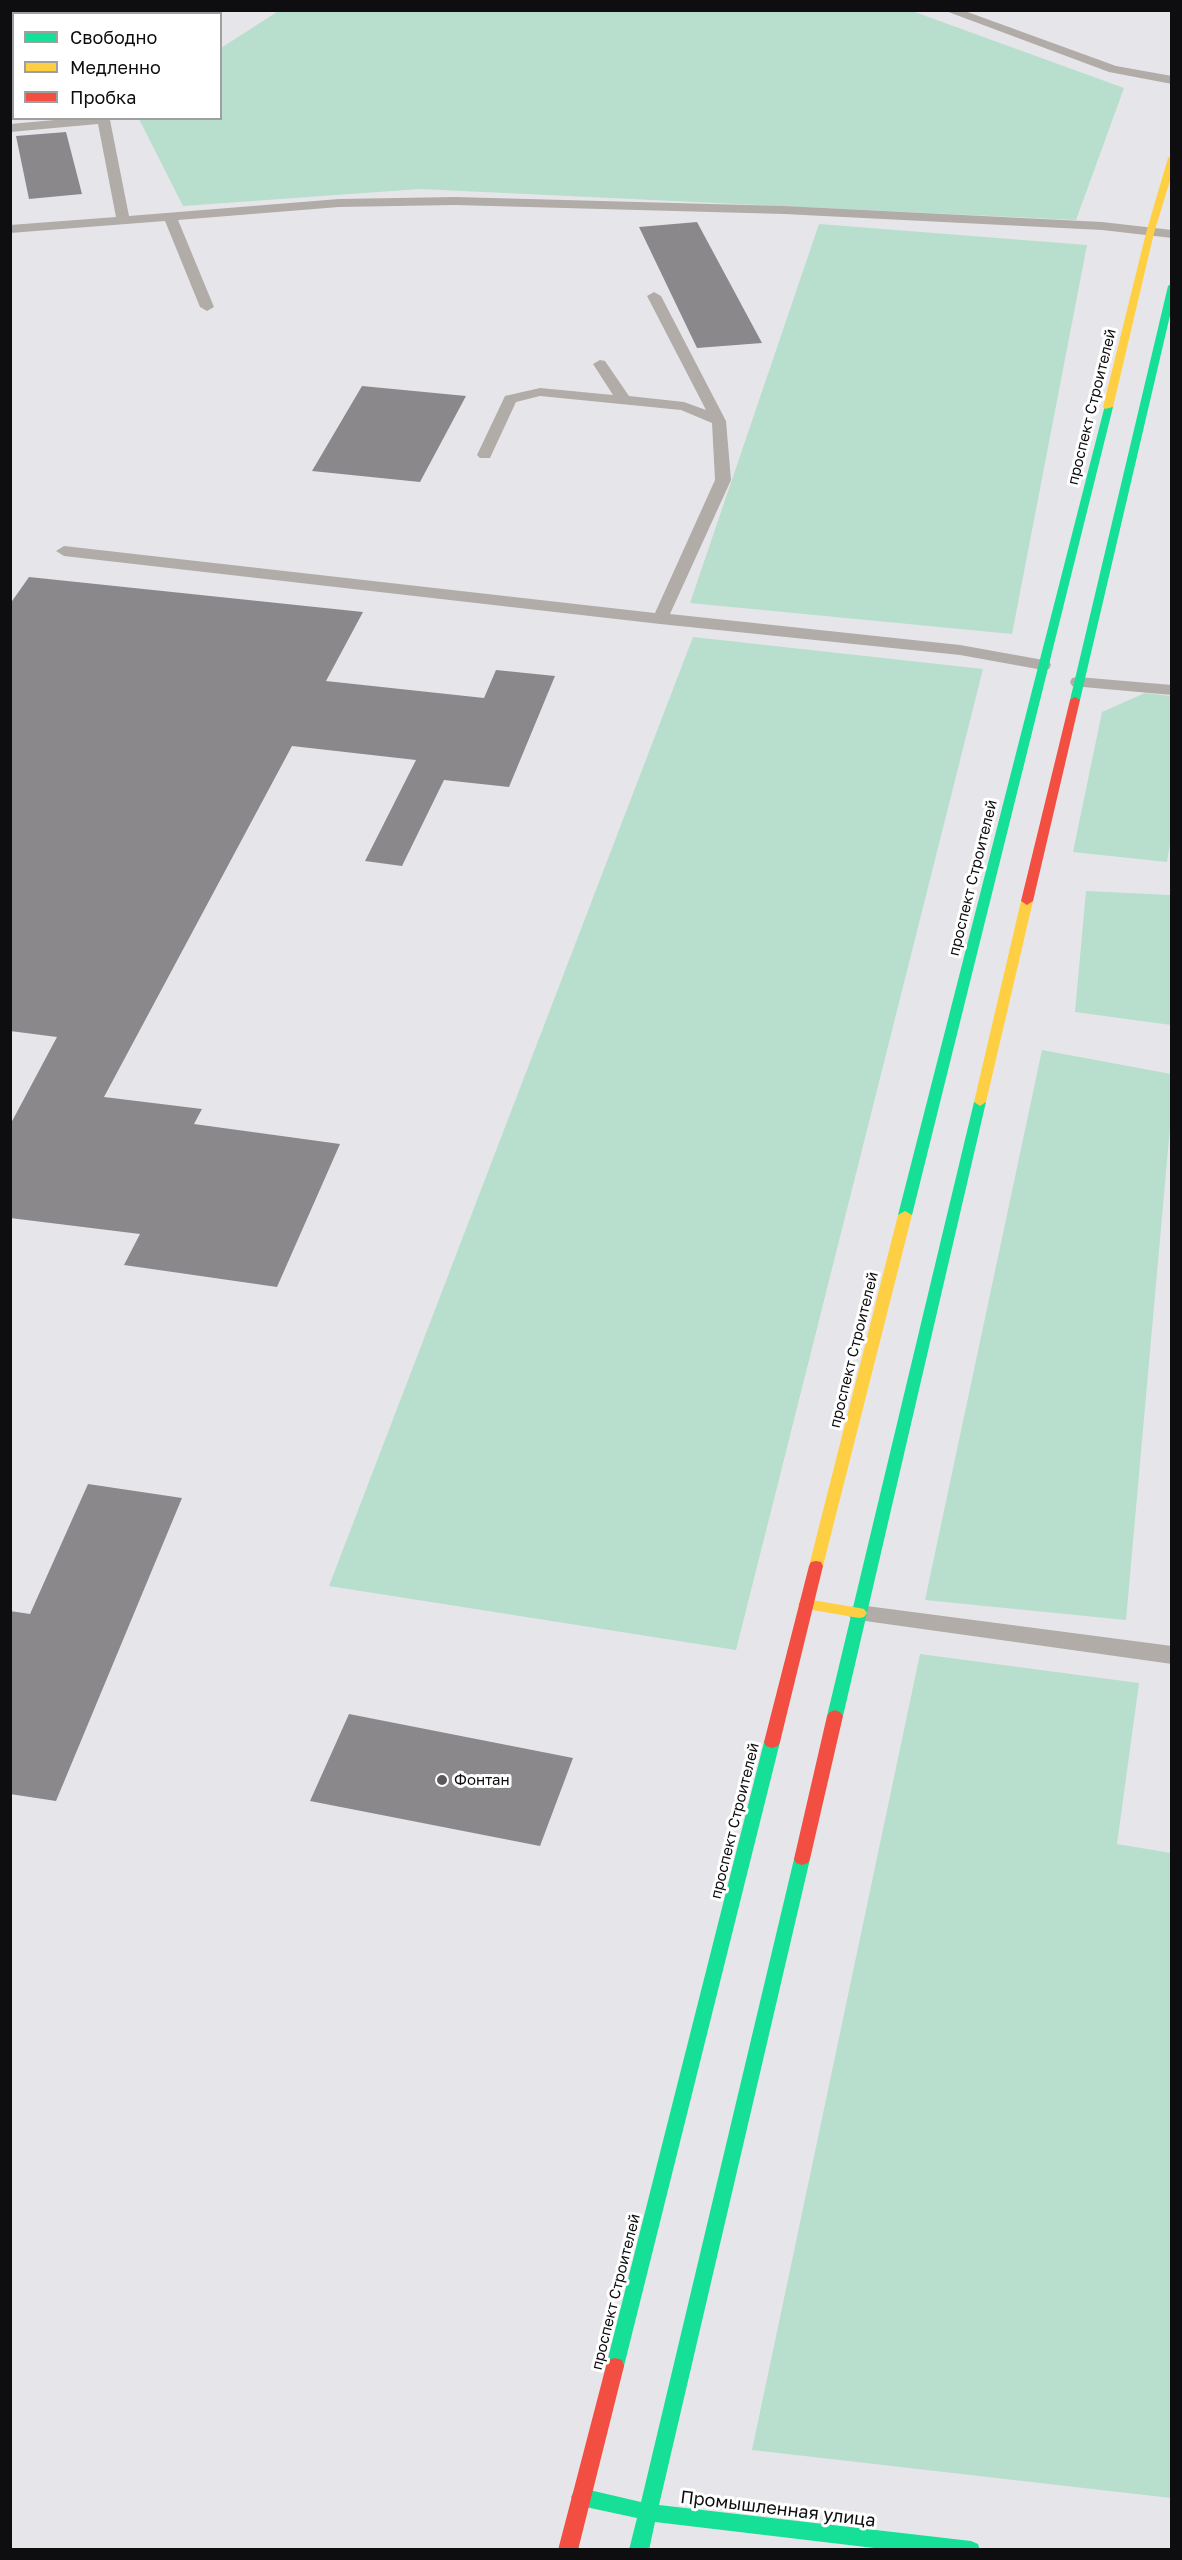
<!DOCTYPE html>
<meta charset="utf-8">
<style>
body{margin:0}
#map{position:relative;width:1182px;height:2560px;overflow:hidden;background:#e6e6ea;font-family:"Golos Text",sans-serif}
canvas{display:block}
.frame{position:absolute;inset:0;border:12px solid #0e0e11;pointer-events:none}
.legend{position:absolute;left:12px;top:12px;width:210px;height:108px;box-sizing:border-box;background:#fff;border:2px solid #9f9fa0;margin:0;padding:8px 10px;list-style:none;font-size:18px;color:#0e0e11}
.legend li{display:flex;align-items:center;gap:12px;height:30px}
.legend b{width:30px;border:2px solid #9f9fa0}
</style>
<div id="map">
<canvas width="1182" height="2560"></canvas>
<div class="frame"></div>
<ul class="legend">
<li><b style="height:8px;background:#16e098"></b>Свободно</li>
<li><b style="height:8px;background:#ffcf43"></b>Медленно</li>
<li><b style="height:8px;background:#f24e42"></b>Пробка</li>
</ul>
</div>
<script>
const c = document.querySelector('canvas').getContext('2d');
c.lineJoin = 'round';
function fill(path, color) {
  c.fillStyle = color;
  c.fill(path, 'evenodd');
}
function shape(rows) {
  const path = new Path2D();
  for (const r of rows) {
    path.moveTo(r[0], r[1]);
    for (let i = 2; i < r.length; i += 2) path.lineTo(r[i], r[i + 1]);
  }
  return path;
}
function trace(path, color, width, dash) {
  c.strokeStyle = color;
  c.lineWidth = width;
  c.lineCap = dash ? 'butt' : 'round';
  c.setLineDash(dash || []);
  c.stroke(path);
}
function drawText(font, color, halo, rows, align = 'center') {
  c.font = font + ' "Golos Text",sans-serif';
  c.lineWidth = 6;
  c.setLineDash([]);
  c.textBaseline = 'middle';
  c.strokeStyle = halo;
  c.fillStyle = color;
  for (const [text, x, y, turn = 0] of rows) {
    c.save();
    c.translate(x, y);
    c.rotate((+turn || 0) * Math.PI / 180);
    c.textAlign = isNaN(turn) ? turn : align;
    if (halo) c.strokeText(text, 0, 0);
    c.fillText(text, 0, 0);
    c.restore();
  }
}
fill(shape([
 [280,10,912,11,1124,88,1076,220,420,189,183,206,139,119,220,118,221,48],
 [819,224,1087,245,1012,634,690,603],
 [693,637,983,669,736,1650,329,1586],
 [1145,693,1171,696,1172,831,1167,862,1073,852,1102,712],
 [1086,891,1171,895,1171,1025,1075,1012],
 [1042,1050,1171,1074,1171,1116,1126,1620,925,1600],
 [920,1654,1139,1683,1117,1844,1171,1853,1171,2498,752,2450]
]), '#b8decd');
fill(shape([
 [66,132,82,194,29,199,16,136],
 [697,222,762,343,697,348,639,227],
 [362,386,466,396,420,482,312,471],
 [29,577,363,612,326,681,484,698,496,670,555,676,509,787,444,780,402,866,365,861,416,760,292,746,104,1097,202,1109,194,1124,340,1144,277,1287,124,1265,140,1234,10,1218,10,1125,57,1037,10,1031,10,604],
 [88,1484,182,1498,56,1801,10,1794,10,1611,30,1614],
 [349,1714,573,1758,540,1846,310,1801]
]), '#8a888b');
fill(shape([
 [943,10,962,10,1116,66,1172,76,1172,84,1109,72,943,10],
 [77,118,110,120,129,216,339,199,455,197,784,206,1102,222,1172,230,1172,238,1102,230,784,214,455,205,339,207,178,220,214,307,207,311,200,307,165,221,10,233,10,225,116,217,98,124,10,132,10,124,77,118],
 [654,292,661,296,726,421,731,480,670,614,960,645,1049,661,1051,665,1049,669,1043,670,960,655,660,624,64,556,56,551,64,546,655,613,715,480,712,423,681,410,540,396,516,402,490,458,480,458,477,455,505,396,540,388,613,395,593,364,600,360,605,361,629,396,684,402,706,410,647,296,654,292],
 [1078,677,1172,685,1172,695,1072,686,1070,682,1072,678,1078,677],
 [859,1605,1172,1646,1172,1664,851,1619,847,1613,851,1607,859,1605]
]), '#b1aca8');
fill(shape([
 [1172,283,1172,307,1080,700,1075,703,1070,700,1168,286,1172,283],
 [1105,405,1113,407,912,1215,905,1219,898,1215,1105,405],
 [980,1098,986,1102,843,1716,840,1720,835,1722,830,1720,827,1716,974,1102,980,1098],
 [772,1736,778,1738,780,1742,624,2366,622,2372,615,2374,608,2372,606,2366,764,1742,766,1738,772,1736],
 [802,1853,808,1855,810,1859,659,2505,971,2541,978,2544,980,2550,891,2550,655,2522,649,2550,629,2550,637,2518,581,2506,574,2503,571,2497,574,2491,581,2488,641,2502,794,1859,796,1855,802,1853]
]), '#16e098');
fill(shape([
 [1172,156,1172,174,1154,233,1113,407,1105,409,1103,407,1146,233,1168,158,1172,156],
 [1027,897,1033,901,986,1102,980,1106,974,1102,1021,901,1027,897],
 [905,1211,912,1215,823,1566,821,1570,816,1571,811,1570,809,1566,898,1215,905,1211],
 [806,1599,859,1608,864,1609,867,1613,864,1617,859,1618,801,1608,798,1604,801,1600,806,1599]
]), '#ffcf43');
fill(shape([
 [1075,697,1080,700,1033,901,1027,905,1021,901,1070,700,1075,697],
 [816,1561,821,1562,823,1566,780,1742,778,1746,772,1748,766,1746,764,1742,809,1566,811,1562,816,1561],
 [835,1710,840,1712,843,1716,810,1859,808,1863,802,1865,796,1863,794,1859,827,1716,830,1712,835,1710],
 [615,2358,622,2360,624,2366,578,2550,558,2550,606,2366,608,2360,615,2358]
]), '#f24e42');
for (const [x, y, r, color] of [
 [442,1780,6,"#5a5a5d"]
]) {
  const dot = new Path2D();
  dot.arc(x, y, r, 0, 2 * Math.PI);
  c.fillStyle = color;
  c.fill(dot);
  trace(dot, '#fff', 2);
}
drawText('15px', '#0e0e11', '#fff', [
 ["проспект Строителей",1092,407,-76],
 ["проспект Строителей",973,878,-76],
 ["проспект Строителей",854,1350,-76],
 ["проспект Строителей",735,1821,-76],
 ["проспект Строителей",616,2292,-76]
]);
drawText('15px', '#0e0e11', '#fff', [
 ["Фонтан",454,1780]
], 'left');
drawText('18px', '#0e0e11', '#fff', [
 ["Промышленная улица",778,2509,7]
]);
</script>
